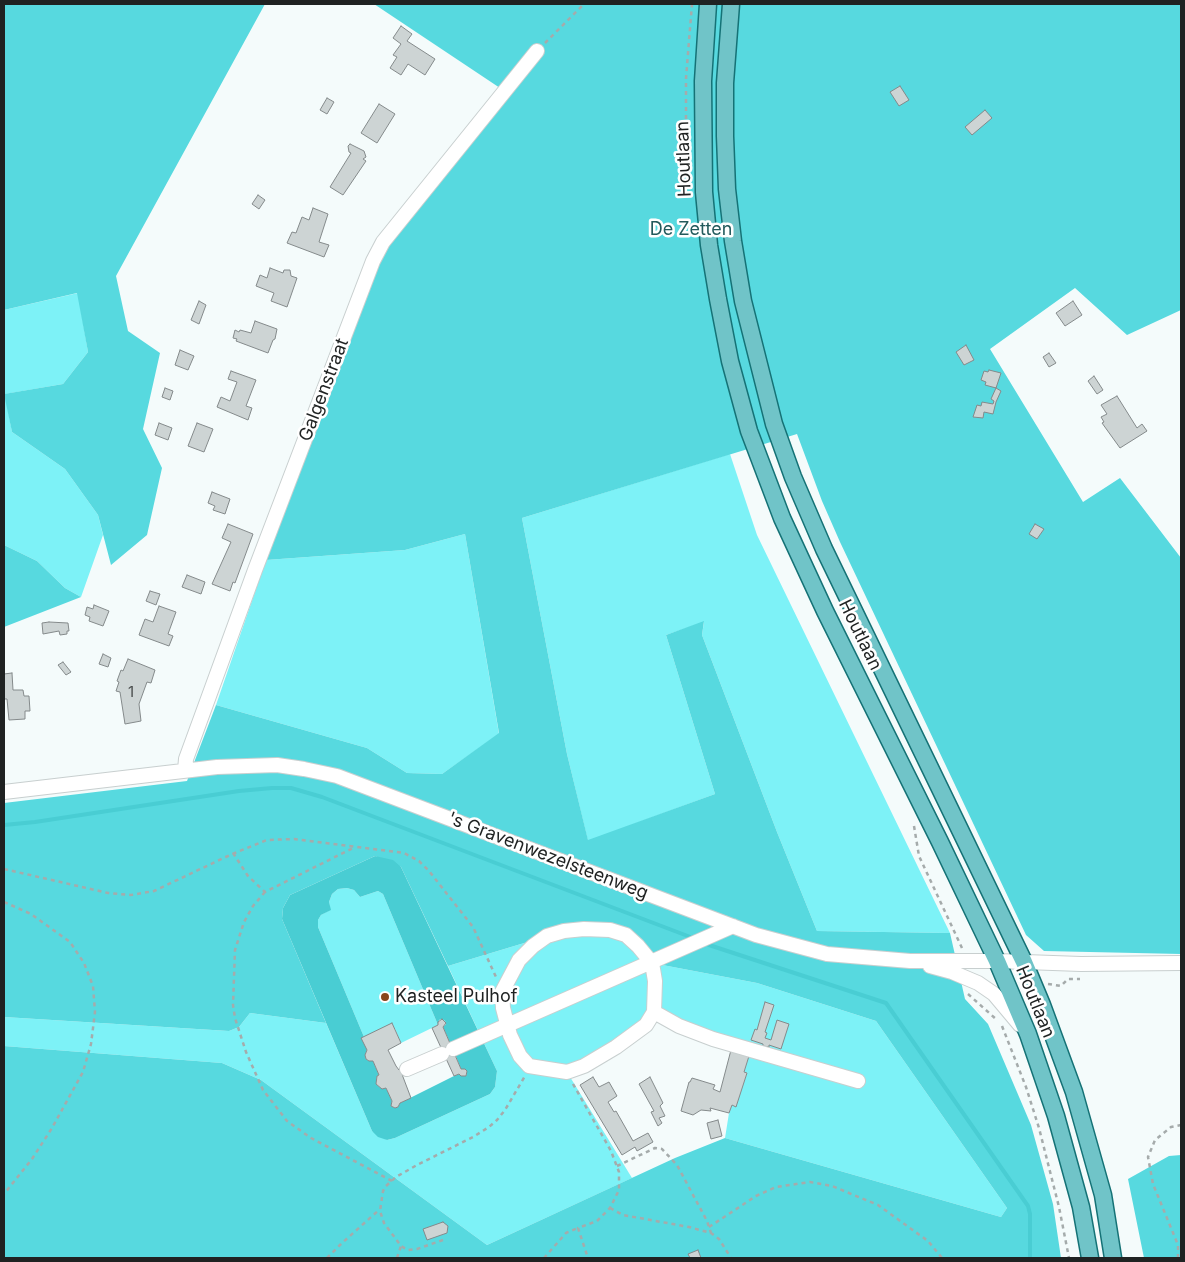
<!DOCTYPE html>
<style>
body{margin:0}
#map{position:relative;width:1185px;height:1262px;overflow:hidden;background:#f4fbfb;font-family:Inter,sans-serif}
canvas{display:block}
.frame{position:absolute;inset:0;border:5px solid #1f2222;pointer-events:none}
</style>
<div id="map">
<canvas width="1185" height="1262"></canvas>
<div class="frame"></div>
</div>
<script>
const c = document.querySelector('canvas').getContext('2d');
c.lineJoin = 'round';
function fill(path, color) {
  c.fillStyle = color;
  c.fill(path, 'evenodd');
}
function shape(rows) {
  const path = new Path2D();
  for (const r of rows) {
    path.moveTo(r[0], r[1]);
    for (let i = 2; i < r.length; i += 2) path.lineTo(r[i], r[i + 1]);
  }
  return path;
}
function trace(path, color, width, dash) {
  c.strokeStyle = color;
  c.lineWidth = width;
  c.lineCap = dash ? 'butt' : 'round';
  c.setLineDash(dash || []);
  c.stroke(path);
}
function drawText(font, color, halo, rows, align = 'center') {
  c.font = font + ' Inter,sans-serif';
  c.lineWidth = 5;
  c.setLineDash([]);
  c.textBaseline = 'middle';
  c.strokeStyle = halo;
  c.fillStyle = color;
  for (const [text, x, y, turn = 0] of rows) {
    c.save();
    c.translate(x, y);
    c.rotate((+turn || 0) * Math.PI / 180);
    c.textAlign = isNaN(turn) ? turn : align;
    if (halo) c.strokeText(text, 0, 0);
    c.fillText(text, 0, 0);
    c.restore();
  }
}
fill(shape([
 [78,293,88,352,63,384,5,394,12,432,65,469,98,515,103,535,81,597,65,588,37,561,4,545,4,310],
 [730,454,757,535,950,933,817,931,777,832,702,635,704,622,666,635,715,794,588,841,567,754,522,518],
 [465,534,499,734,442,774,407,773,367,748,216,705,266,560,405,550],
 [347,888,354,890,360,897,378,891,383,894,438,1025,401,1043,395,1029,364,1037,318,927,318,920,321,915,330,910,329,902,332,894,338,889],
 [610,930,652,963,757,983,876,1021,1007,1208,1001,1217,725,1138,729,1113,732,1105,736,1106,747,1073,744,1072,749,1056,654,1012,646,1025,567,1072,632,1178,487,1245,261,1080,222,1063,4,1046,4,1017,229,1031,239,1027,250,1013,326,1023,372,1131,387,1140,395,1138,490,1094,495,1087,497,1071,448,966,564,931]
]), '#7df2f7');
fill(shape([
 [4,4,265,4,116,276,128,331,160,353,143,429,162,468,147,535,111,565,98,515,65,469,12,432,4,394,63,384,88,352,77,293,4,310],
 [374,4,1181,4,1181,310,1127,335,1075,288,990,349,1083,502,1120,478,1181,558,1181,954,1044,951,1026,935,840,542,822,501,797,434,522,518,567,754,588,840,715,794,666,635,704,621,702,635,777,832,817,931,950,933,965,999,988,1024,1031,1125,1053,1204,1061,1258,4,1258,4,1046,222,1063,261,1080,487,1245,675,1158,725,1138,1001,1217,1007,1208,876,1021,757,983,652,963,626,936,564,931,448,966,401,867,375,856,290,895,283,908,282,919,326,1023,250,1013,239,1027,229,1031,4,1017,4,803,187,781,216,705,367,748,407,773,442,774,499,733,465,534,405,550,266,560,377,268,389,245,509,94],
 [4,545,37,561,65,588,81,597,4,627],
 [1181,1155,1181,1258,1144,1258,1128,1179,1169,1156]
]), '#57d9df');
fill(shape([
 [375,856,393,860,401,867,497,1071,495,1087,490,1094,395,1138,387,1140,378,1137,372,1131,282,919,283,908,290,895],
 [347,888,354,890,360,897,378,891,383,894,438,1025,439,1020,442,1019,445,1021,446,1024,443,1027,455,1054,461,1069,465,1069,467,1071,466,1076,461,1076,459,1074,454,1076,400,1103,398,1107,395,1108,391,1106,392,1101,386,1088,382,1089,376,1084,377,1076,379,1075,373,1061,369,1061,366,1059,365,1055,367,1050,364,1037,318,927,318,920,321,915,331,910,329,902,332,894,338,889]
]), '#49cdd3');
trace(shape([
 [4,825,35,822,239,791,272,788,291,788,322,797,693,938],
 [709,945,886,1003,1028,1206,1030,1214,1030,1258]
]), '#49cdd3', 4);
const building = shape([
 [401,26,412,34,407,41,435,59,425,75,408,64,401,75,390,68,397,57,393,55,401,44,393,38,401,26],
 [900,86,909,100,899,106,890,92,900,86],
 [327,98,334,102,327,114,320,110,327,98],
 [379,104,395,114,377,143,361,133,379,104],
 [985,110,992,118,972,135,965,127,985,110],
 [350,144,364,151,366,157,363,159,366,161,343,195,330,187,351,153,349,152,348,146,350,144],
 [258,195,265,200,259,209,252,204,258,195],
 [313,208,328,214,319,242,329,245,324,257,287,243,292,232,296,233,302,217,309,220,313,208],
 [270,268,283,273,284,270,290,270,291,276,297,278,287,307,271,301,274,293,256,286,260,275,267,278,270,268],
 [199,301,206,305,199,324,191,320,199,301],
 [1073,301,1082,315,1065,326,1056,313,1073,301],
 [255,321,277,329,275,339,273,340,268,353,236,341,237,339,233,338,235,330,239,332,240,330,251,333,255,321],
 [966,345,974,360,964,365,956,352,966,345],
 [180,350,194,356,188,370,175,365,180,350],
 [1049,353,1056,363,1049,367,1043,357,1049,353],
 [989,370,1001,373,996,388,985,385,986,382,981,380,984,371,988,372,989,370],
 [231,371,256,380,246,406,252,408,248,420,217,407,221,397,230,401,237,382,228,379,231,371],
 [1094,376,1103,390,1097,394,1088,381,1094,376],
 [165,388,173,391,170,400,162,397,165,388],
 [996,388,1001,391,996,402,993,414,984,412,983,418,973,417,977,405,981,406,982,402,993,404,994,401,991,399,996,388],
 [1117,396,1137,428,1142,424,1147,431,1120,448,1102,423,1104,422,1101,417,1107,414,1101,405,1117,396],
 [159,423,172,428,168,440,155,435,159,423],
 [197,423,213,429,204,452,188,446,197,423],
 [212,492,230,499,225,514,213,510,215,506,208,503,212,492],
 [228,524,253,534,235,583,233,582,230,591,212,584,231,542,222,538,228,524],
 [1035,524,1044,529,1037,539,1029,534,1035,524],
 [187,575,205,582,201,594,182,587,187,575],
 [150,591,160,594,156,605,146,601,150,591],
 [94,605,109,611,103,626,89,621,90,617,85,615,87,607,93,609,94,605],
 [159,606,176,612,168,634,173,636,169,646,139,635,145,619,153,622,159,606],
 [49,622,68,623,69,631,67,631,67,634,60,635,59,631,43,634,42,623,49,622],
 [103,654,111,658,108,667,99,664,103,654],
 [128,659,155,670,151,683,147,682,139,704,141,721,125,724,120,692,116,691,119,682,117,681,121,670,123,671,128,659],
 [63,662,71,672,66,675,58,665,63,662],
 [12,673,13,690,23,690,24,696,29,696,30,711,25,711,25,719,9,720,7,699,4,699,4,674,12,673],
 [765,1002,774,1005,765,1032,767,1033,765,1038,771,1040,777,1020,789,1024,781,1049,769,1045,769,1047,763,1046,763,1044,751,1040,755,1029,757,1030,765,1002],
 [442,1019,446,1023,443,1027,461,1069,465,1069,467,1071,466,1076,461,1076,459,1074,454,1076,432,1028,438,1025,438,1022,442,1019],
 [392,1023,401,1043,388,1050,396,1066,399,1070,400,1069,411,1098,400,1103,398,1107,395,1108,391,1106,392,1101,386,1088,382,1089,376,1084,377,1076,379,1075,373,1061,369,1061,366,1059,365,1055,367,1050,361,1038,392,1023],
 [731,1050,749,1056,744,1072,747,1073,736,1107,732,1105,729,1113,710,1108,711,1111,701,1110,693,1115,681,1111,689,1082,690,1082,692,1078,715,1085,713,1089,720,1092,731,1050],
 [593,1077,599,1087,609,1082,617,1096,608,1102,614,1112,616,1111,633,1141,648,1133,653,1142,637,1151,635,1147,622,1155,580,1085,593,1077],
 [650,1077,663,1103,660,1106,665,1116,659,1118,662,1123,658,1126,651,1112,654,1111,639,1084,650,1077],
 [718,1120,722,1136,711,1139,707,1123,718,1120],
 [443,1222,448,1226,447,1233,427,1240,423,1229,443,1222],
 [698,1250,701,1258,690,1258,688,1254,698,1250]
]);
fill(building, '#cdd4d4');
trace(building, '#848a8b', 1);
const minor = shape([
 [185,770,186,759,255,570,373,261,383,242,537,51],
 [4,792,217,767,277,765,304,769,337,776,756,935,827,954,910,961,997,961,1081,964,1181,963],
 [584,929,610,930,626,935,638,946,652,963,655,981,654,1012,646,1025,616,1047,584,1066,567,1072,529,1066,520,1056,510,1035,503,1008,502,992,519,960,533,946,547,936,564,931,584,929],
 [930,966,952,972,978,983,994,994,1020,1025],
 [654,1012,679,1026,713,1039,858,1081],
 [453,1049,733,926],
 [407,1069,442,1054]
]);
const major = shape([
 [708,4,703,81,704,192,709,245,718,299,730,361,749,431,782,518,825,611,940,842,997,961,1028,1034,1056,1116,1081,1207,1090,1258],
 [731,4,725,83,725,136,727,189,733,241,743,301,774,424,793,477,824,549,1024,962,1042,1005,1074,1092,1103,1195,1113,1258]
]);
trace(minor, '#c8cfcf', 16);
trace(major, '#157276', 19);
trace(shape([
 [545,43,584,4],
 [688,167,686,142,686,78,692,4],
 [914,826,919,856,962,948],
 [233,853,248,876,265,892,353,848],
 [4,869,108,893,131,895,154,891,230,855,267,840,294,839,404,853,419,861,429,871,473,927,496,977],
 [265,892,253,906,244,922,235,950,233,1005,235,1018,246,1052,263,1090,287,1121,311,1138,392,1181],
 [4,902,31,914,70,942,84,963,93,986,95,1012,91,1044,83,1072,52,1128,32,1159,4,1194],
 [1048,984,1061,986,1068,979,1080,979],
 [968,994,997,1020],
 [1002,1026,1026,1087,1039,1128,1059,1207,1069,1258],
 [573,1084,611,1151,619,1172,619,1190,610,1208,597,1221,578,1228,588,1258],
 [617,1166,655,1148,662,1149,677,1165,707,1221,711,1233],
 [610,1208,623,1215,689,1227,711,1233,719,1239,731,1258],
 [709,1227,756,1196,776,1187,810,1182,832,1186,878,1205,928,1241,942,1258],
 [443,1240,417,1249,408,1250,401,1246,384,1223,380,1211,383,1191,386,1186,396,1177,417,1165,473,1137,489,1127,497,1120,505,1110,525,1076],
 [327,1258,341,1244,380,1209],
 [397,1258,401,1246],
 [544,1258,566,1233,578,1228],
 [1178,1258,1178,1245,1153,1184,1148,1157,1155,1140,1171,1127,1181,1125]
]), '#a5abab', 2.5, [4, 4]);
trace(minor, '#fff', 14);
trace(major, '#70c4c8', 16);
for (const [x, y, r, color] of [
 [385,997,5,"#89451a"]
]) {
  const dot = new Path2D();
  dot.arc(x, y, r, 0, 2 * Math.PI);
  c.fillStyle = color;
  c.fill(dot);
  trace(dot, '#fff', 2);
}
drawText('15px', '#4a4e4e', null, [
 ["1",131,692]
]);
drawText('18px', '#1f2222', '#fff', [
 ["Houtlaan",684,159,-92],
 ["Galgenstraat",324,390,-69],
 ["Houtlaan",860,635,64],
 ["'s Gravenwezelsteenweg",548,856,21],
 ["Houtlaan",1035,1002,68]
]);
drawText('18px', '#235a5c', '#fff', [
 ["De Zetten",691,230]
]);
drawText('18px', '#1f2222', '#fff', [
 ["Kasteel Pulhof",395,997]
], 'left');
</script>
